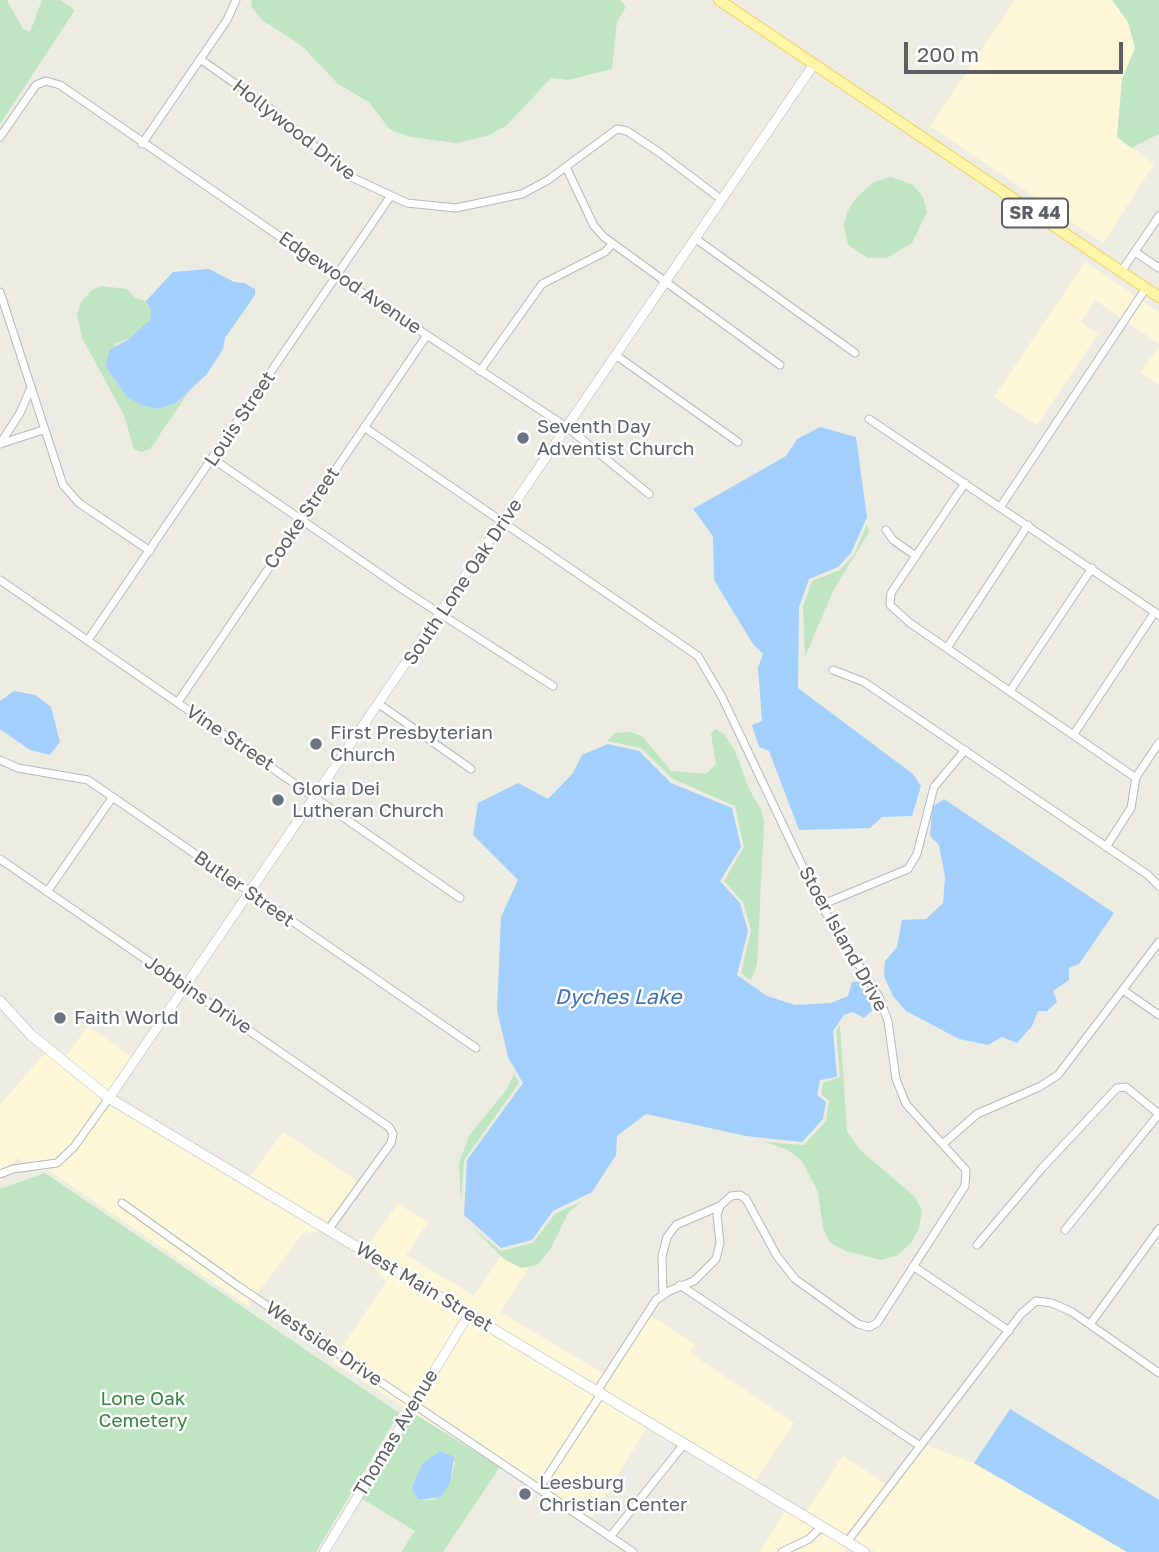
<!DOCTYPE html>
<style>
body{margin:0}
#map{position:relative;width:1159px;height:1552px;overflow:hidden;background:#edece3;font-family:"Golos Text",sans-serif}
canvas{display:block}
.scale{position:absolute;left:904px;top:42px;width:219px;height:32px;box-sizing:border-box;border:4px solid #5b5e63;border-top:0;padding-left:9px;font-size:21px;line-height:24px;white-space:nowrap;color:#5b5e63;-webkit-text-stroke:5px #fff;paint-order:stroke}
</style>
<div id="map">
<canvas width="1159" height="1552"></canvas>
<div class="scale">200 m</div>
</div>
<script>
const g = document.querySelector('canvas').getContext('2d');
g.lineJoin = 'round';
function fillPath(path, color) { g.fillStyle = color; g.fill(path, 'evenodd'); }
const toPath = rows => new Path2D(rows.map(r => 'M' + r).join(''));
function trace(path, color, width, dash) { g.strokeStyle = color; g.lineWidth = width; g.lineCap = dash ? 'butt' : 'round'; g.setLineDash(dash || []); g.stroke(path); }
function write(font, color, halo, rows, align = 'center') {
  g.font = font + ' "Golos Text",sans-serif'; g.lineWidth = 5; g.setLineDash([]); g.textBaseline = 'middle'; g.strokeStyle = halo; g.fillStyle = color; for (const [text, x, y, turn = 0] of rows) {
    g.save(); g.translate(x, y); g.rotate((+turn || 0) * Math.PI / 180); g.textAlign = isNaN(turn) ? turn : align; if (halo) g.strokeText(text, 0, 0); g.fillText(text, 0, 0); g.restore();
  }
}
const commercial = toPath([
 [1015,0,1112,0,1128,22,1135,48,1122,79,1117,137,1154,164,1103,243,930,126],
 [1085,262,1159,312,1159,344,1095,300,1081,322,1098,334,1037,425,994,397],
 [1159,347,1159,385,1141,372],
 [88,1026,132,1057,108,1092,64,1059],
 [45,1053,109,1103,321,1231,303,1233,248,1306,48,1170,41,1171,17,1158,0,1182,0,1105],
 [283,1132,362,1184,334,1228,249,1178],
 [398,1204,428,1222,406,1255,474,1296,501,1256,521,1268,529,1267,500,1312,606,1375,649,1314,695,1344,690,1353,794,1423,755,1481,366,1248],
 [367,1258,463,1316,406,1408,332,1362,386,1282],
 [470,1319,647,1427,588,1524,544,1492,412,1412],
 [925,1445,974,1463,1127,1552,876,1552,806,1512,843,1456,892,1488],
 [786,1510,848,1547,845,1552,760,1552]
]);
const green = toPath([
 [0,0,7,0,23,29,30,32,42,0,60,0,75,10,0,124],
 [252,0,620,0,626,7,617,21,612,69,568,80,551,78,506,126,487,136,456,143,410,137,389,129,370,103,337,83,302,46,262,20,251,7],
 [1112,0,1159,0,1159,134,1131,148,1117,137,1122,79,1135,48,1128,22],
 [891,177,913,185,923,197,927,212,912,243,887,258,868,258,848,245,844,226,847,212,857,197,874,182],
 [101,286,127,289,135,298,146,301,151,310,150,320,145,327,129,339,116,343,106,367,127,397,141,405,158,409,176,403,190,390,150,449,141,452,134,449,124,415,82,338,77,314,81,302,92,290],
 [867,524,869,532,833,591,805,657,803,607,812,581,840,570,854,555],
 [715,729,724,734,735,751,749,789,761,809,764,823,757,965,751,980,741,973,751,930,743,902,724,881,744,847,735,806,673,779,641,748,607,741,615,733,631,732,643,737,671,771,706,774,716,764,711,734],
 [840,1025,847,1131,860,1150,914,1196,922,1210,919,1228,911,1243,898,1255,881,1260,846,1251,830,1243,823,1228,818,1192,802,1161,788,1150,765,1142,804,1145,826,1121,829,1101,821,1094,823,1083,840,1077,836,1031],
 [514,1074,519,1083,464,1160,461,1203,459,1163,469,1136,507,1089],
 [45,1173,399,1413,316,1552,0,1552,0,1189],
 [582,1201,568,1213,550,1250,537,1265,521,1268,504,1259,473,1228,501,1251,533,1243,555,1214],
 [413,1413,500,1467,443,1552,401,1552,415,1531,361,1498],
 [455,1462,450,1483,434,1500,418,1500,412,1488,423,1463]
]);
const water = toPath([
 [209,269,234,282,244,283,255,289,255,295,225,338,223,349,207,374,176,403,158,409,141,405,127,397,106,367,109,350,129,339,150,320,151,310,146,301,173,272],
 [820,427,856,437,867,517,851,553,838,567,809,579,799,607,798,688,913,774,921,786,912,816,882,817,870,828,799,830,769,751,759,747,752,725,762,721,758,668,763,654,753,644,714,580,713,536,693,509,786,456,797,439],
 [14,691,35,695,51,707,60,742,50,755,30,750,0,729,0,701],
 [608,744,639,751,671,783,732,808,741,847,720,881,740,903,748,931,737,975,767,996,795,1005,831,1003,848,996,852,982,861,981,873,1010,864,1018,853,1012,844,1015,833,1031,837,1077,820,1080,817,1095,826,1102,823,1119,802,1142,746,1136,646,1114,617,1136,616,1155,592,1192,553,1211,532,1240,501,1248,464,1215,467,1160,523,1083,508,1057,497,1010,501,917,518,880,473,835,478,803,518,783,548,799,573,773,582,755],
 [944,799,1114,913,1079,964,1069,968,1069,980,1053,991,1057,1002,1047,1011,1038,1011,1032,1026,1017,1043,1002,1037,988,1045,959,1039,906,1011,893,996,884,976,885,961,897,947,902,920,926,919,943,903,945,877,939,845,930,836,932,807],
 [1010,1409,1159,1500,1159,1552,1127,1552,974,1463],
 [440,1451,454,1457,450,1483,441,1497,418,1500,412,1488,416,1477,423,1463]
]);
const minor = toPath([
 [200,59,267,106,351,177,407,203,456,208,522,194,548,180,617,129,627,131,660,153,722,200],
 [0,137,36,85,46,81,60,85,337,276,568,428,649,494],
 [142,144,227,20,236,0],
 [566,167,594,226,604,237,780,365],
 [696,239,855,353],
 [1135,252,1159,268],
 [1121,272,1159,216],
 [0,292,63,485,79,503,150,551],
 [617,356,738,442],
 [480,371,542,284,605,252,612,244],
 [869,419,1159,615],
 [364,427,698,656,722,697,821,905,879,997,888,1021,896,1079,906,1104,966,1170,965,1186,877,1323,869,1327,858,1324,795,1279,777,1256,746,1199,740,1195,731,1196,720,1206,717,1215,720,1243,716,1259,694,1281,669,1291,656,1300,597,1391],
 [0,444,20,413,30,390],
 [0,444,43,430],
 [213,459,405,591,553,686],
 [965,483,891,593,890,605,910,623,1136,778],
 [1001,506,1146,288],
 [886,530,893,540,916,556],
 [0,580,460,898],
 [88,640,390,197],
 [947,648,1028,525],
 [833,670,864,682,1148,875,1159,886],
 [1010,691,1092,568],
 [178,702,427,335],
 [379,704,471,769],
 [1074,734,1155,612],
 [0,760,18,768,88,780,476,1048],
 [1106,847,1131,808,1136,777,1159,743],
 [0,859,389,1127,393,1134,391,1143,328,1230],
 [47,892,112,798],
 [821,905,908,869,917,854,934,787,965,750],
 [1123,990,1159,1015],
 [944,1143,977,1114,1039,1087,1058,1075,1159,942],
 [0,1174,13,1169,57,1163,74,1147,109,1098],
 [122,1203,238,1286,633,1552],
 [1065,1230,1159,1114],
 [977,1245,1043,1167,1117,1088,1126,1087,1159,1114],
 [913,1266,1009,1331],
 [680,1285,920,1446],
 [663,1294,662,1256,667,1237,676,1225,720,1206],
 [1091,1323,1159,1229],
 [539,1489,601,1394],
 [610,1537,684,1444],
 [847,1542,1021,1314,1036,1301,1052,1303,1072,1312,1159,1373],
 [782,1552,809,1539,822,1526]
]);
const tertiary = toPath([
 [109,1098,814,64],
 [324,1552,469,1314]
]);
const secondary = toPath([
 [0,1001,31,1035,109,1098,864,1552]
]);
const primary = toPath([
 [719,0,1159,297]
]);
const markers = [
 [523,438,7,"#6b7280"],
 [316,744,7,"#6b7280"],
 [278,800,7,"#6b7280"],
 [60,1018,7,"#6b7280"],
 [525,1494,7,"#6b7280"]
];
const shields = [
 [1035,213,66]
];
const shieldNames = [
 ["SR 44",1035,213]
];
const streetNames = [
 ["Hollywood Drive",294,130,38],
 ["Edgewood Avenue",350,283,34],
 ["Louis Street",240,419,-56],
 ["Cooke Street",302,518,-56],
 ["South Lone Oak Drive",463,582,-56],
 ["Vine Street",230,738,34],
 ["Butler Street",244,889,35],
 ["Stoer Island Drive",843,939,61],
 ["Jobbins Drive",198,995,34],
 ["West Main Street",424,1287,31],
 ["Westside Drive",324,1344,34],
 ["Thomas Avenue",396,1433,-59]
];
const worshipNames = [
 ["Seventh Day",537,427],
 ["Adventist Church",537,449],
 ["First Presbyterian",330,733],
 ["Church",330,755],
 ["Gloria Dei",292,789],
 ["Lutheran Church",292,811],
 ["Faith World",74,1018],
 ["Leesburg",539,1483],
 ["Christian Center",539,1505]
];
const parkNames = [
 ["Lone Oak",143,1399],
 ["Cemetery",143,1421]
];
const waterNames = [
 ["Dyches Lake",618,997]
];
fillPath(commercial, '#fdf7d8');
fillPath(green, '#bfe5c2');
fillPath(water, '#a3cffd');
trace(minor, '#b5b8bd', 9);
trace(tertiary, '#b5b8bd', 10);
trace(secondary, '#b6b9bf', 11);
trace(primary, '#eed05b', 12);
trace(minor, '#fff', 7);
trace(tertiary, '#fff', 9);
trace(secondary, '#fff', 10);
trace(primary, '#fdf6a8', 10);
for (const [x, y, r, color] of markers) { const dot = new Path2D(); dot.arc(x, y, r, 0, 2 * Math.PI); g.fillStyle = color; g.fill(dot); trace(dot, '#fff', 2.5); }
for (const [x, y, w] of shields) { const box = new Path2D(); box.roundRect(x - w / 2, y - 14.5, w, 29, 5); g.fillStyle = '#fff'; g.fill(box); trace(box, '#5b5e63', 2); }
write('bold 18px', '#5b5e63', null, shieldNames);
write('19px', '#5b5e63', '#fff', streetNames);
write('19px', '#5b616d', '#fff', worshipNames, 'left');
write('19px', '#378641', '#fff', parkNames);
write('italic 21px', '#4373b7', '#fff', waterNames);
</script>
